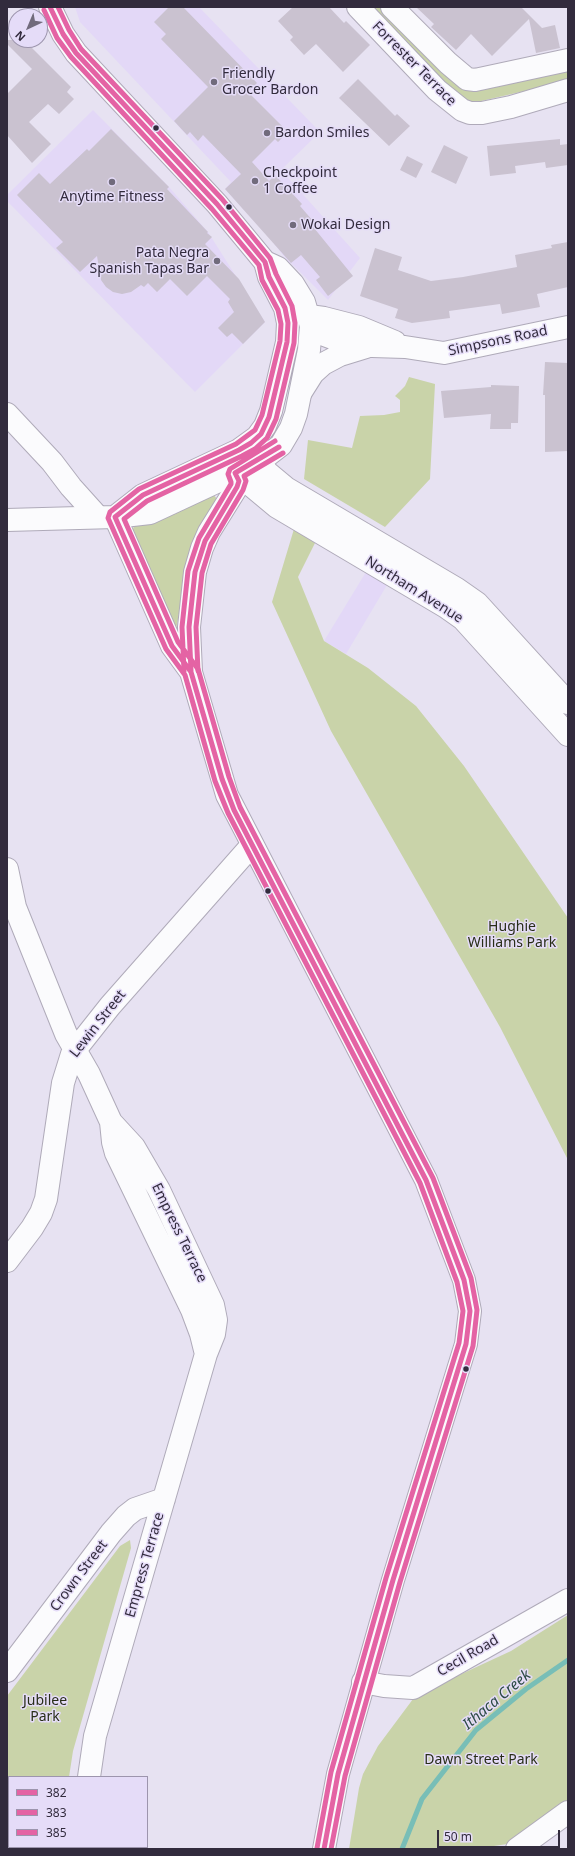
<!DOCTYPE html>
<style>
body{margin:0}
#map{position:relative;width:575px;height:1856px;overflow:hidden;background:#e7e2f2;font-family:"Noto Sans",sans-serif}
canvas{display:block}
.frame{position:absolute;inset:0;border:8px solid #322b3d;pointer-events:none}
.legend{position:absolute;left:8px;top:1776px;width:140px;height:72px;box-sizing:border-box;background:#e5dcf8;border:1px solid #9d95ad;margin:0;padding:5px 7px;list-style:none;font-size:12px;color:#322b3d}
.legend li{display:flex;align-items:center;gap:8px;height:20px}
.legend b{width:20px;border:1px solid #9d95ad}
.north{position:absolute;left:8px;top:8px;width:40px;height:40px;box-sizing:border-box;background:#e5dcf8;border:1px solid #9d95ad;border-radius:50%;rotate:224deg;font-size:11px;font-weight:700;line-height:16px;text-align:center;color:#322b3d}
.north::after{content:'';display:block;margin:auto;width:14px;height:18px;background:#716b7c;clip-path:polygon(50% 0,100% 100%,50% 72%,0 100%)}
.scale{position:absolute;left:437px;top:1830px;width:123px;height:18px;box-sizing:border-box;border:2px solid #322b3d;border-top:0;padding-left:5px;font-size:12px;line-height:14px;white-space:nowrap;color:#322b3d;-webkit-text-stroke:3px #e5dcf8;paint-order:stroke}
</style>
<div id="map">
<canvas width="575" height="1856"></canvas>
<div class="frame"></div>
<ul class="legend">
<li><b style="height:5px;background:#e463a4"></b>382</li>
<li><b style="height:5px;background:#e463a4"></b>383</li>
<li><b style="height:5px;background:#e463a4"></b>385</li>
</ul>
<div class="north">N</div>
<div class="scale">50 m</div>
</div>
<script>
const g = document.querySelector('canvas').getContext('2d');
g.lineJoin = 'round';
function fillPath(path, color) { g.fillStyle = color; g.fill(path, 'evenodd'); }
const toPath = rows => new Path2D(rows.map(r => 'M' + r).join(''));
function trace(path, color, width, dash) { g.strokeStyle = color; g.lineWidth = width; g.lineCap = dash ? 'butt' : 'round'; g.setLineDash(dash || []); g.stroke(path); }
function write(font, color, halo, rows, align = 'center') {
  g.font = font + ' "Noto Sans",sans-serif'; g.lineWidth = 3; g.setLineDash([]); g.textBaseline = 'middle'; g.strokeStyle = halo; g.fillStyle = color; for (const [text, x, y, turn = 0] of rows) {
    g.save(); g.translate(x, y); g.rotate((+turn || 0) * Math.PI / 180); g.textAlign = isNaN(turn) ? turn : align; if (halo) g.strokeText(text, 0, 0); g.fillText(text, 0, 0); g.restore();
  }
}
const built = toPath([
 [75,7,199,7,320,132,281,170,360,258,328,300,291,263,290,264,267,235,225,189,231,182,80,22],
 [93,110,169,187,208,232,265,322,195,392,7,201,7,195],
 [366,572,387,585,346,654,324,641]
]);
const green = toPath([
 [365,7,384,7,445,71,568,69,568,81,477,102,466,102,459,99],
 [409,377,435,384,430,479,385,527,304,479,308,440,352,448,360,416,384,415,400,412,400,400,395,396,405,386],
 [213,494,217,499,180,608,176,630,132,532,134,526,136,523],
 [294,529,315,543,298,577,324,641,368,668,416,706,464,766,568,918,568,1160,500,1027,331,731,272,602],
 [130,1540,131,1548,73,1751,69,1777,9,1777,9,1847,59,1847,58,1849,7,1849,7,1696,120,1546],
 [568,1615,568,1804,514,1843,494,1846,486,1849,349,1849,359,1788,363,1774,378,1746,416,1695,511,1651]
]);
const stream = toPath([
 [402,1849,422,1799,476,1730,526,1689,568,1660]
]);
const building = toPath([
 [169,7,183,7,257,83,248,92,288,132,278,142,275,139,252,162,269,181,275,175,302,204,300,206,313,221,310,223,353,276,328,296,316,280,320,277,301,255,291,263,225,189,241,174,203,135,198,141,190,132,187,135,174,121,208,87,161,39,166,34,154,22],
 [293,7,329,7,344,23,346,21,370,45,343,72,316,44,304,55,290,40,293,37,278,21],
 [416,7,521,7,542,28,555,25,560,48,536,53,529,19,492,56,471,34,456,50,431,27,434,24],
 [7,40,38,40,31,47,71,87,67,92,74,99,59,114,48,104,29,122,51,144,32,163,7,135,7,94,32,69,7,44],
 [358,79,395,116,397,114,410,126,389,146,339,98],
 [111,129,169,187,167,189,208,232,207,233,212,237,205,244,239,279,265,322,243,344,232,333,227,337,218,328,234,312,228,302,230,299,207,276,187,296,170,279,157,292,148,283,144,287,141,285,131,292,122,294,113,292,106,287,101,280,97,256,80,272,56,248,63,242,17,195,39,173,50,184,87,149,89,151],
 [560,139,560,145,568,144,568,165,546,168,545,162,515,166,516,173,490,176,487,146],
 [444,145,468,157,456,184,431,172],
 [407,156,423,164,416,178,400,170],
 [568,242,568,287,537,294,540,307,502,314,500,304,449,311,450,318,412,323,395,318,398,309,360,296,375,248,402,257,398,270,431,281,463,277,517,267,515,255,552,248,551,245],
 [545,362,568,363,568,451,545,452,545,395,543,395],
 [491,385,519,386,518,423,511,423,511,429,490,429,491,414,444,418,441,391,491,387]
]);
const minor = toPath([
 [358,7,437,90,462,110,470,113,482,113,511,107,568,90],
 [392,7,448,63,467,79,475,80,568,60],
 [7,414,52,462,71,487,98,517],
 [257,461,268,473,286,488,457,589,477,603,568,703],
 [240,471,253,487,277,507,446,607,463,619,568,735],
 [7,869,15,907,66,1034,89,1074,111,1122,134,1147,159,1190,213,1305,216,1320,214,1334,206,1354,95,1736,89,1777],
 [111,1122,113,1142,116,1153,192,1310,201,1334,206,1354],
 [7,1261,32,1228,41,1213,46,1199,63,1083,72,1054,110,1006,252,845],
 [7,1671,111,1533,126,1516,135,1509,164,1499],
 [363,1682,384,1686,413,1688,568,1600],
 [78,1849,78,1847],
 [517,1849,568,1812]
]);
const major = toPath([
 [309,316,324,318,359,327,395,342],
 [311,330,335,339,372,346,405,347,444,353,568,327],
 [301,392,313,373,323,364,340,355,366,347],
 [235,473,239,481,237,487,209,532,202,548,195,572,189,627,191,672,227,795,426,1180,464,1280,470,1311,466,1344,393,1580,338,1774,324,1849],
 [115,517,172,646,191,672]
]);
const highway = toPath([
 [50,7,63,34,76,53,217,204,265,262,269,277,285,308,288,323,287,342,271,411,265,426,257,437,239,450,143,495,115,517],
 [7,520,115,517,150,513,240,471,268,455,281,445,291,428,296,414,309,350,311,326,304,302,293,284,278,268,265,262]
]);
const bus1 = toPath([
 [50,7,63,34,76,53,217,204,265,262,269,277,285,308,288,323,287,342,269,417,261,434,251,443,239,450,143,495,115,517,172,646,191,672,222,779,234,810,426,1180,464,1280,470,1311,466,1344,393,1580,338,1774,324,1849],
 [191,671,189,627,195,572,205,541,237,487,239,481,235,473,279,447]
]);
const bus2 = toPath([
 [44,10,57,38,71,57,212,209,259,265,262,280,278,310,281,324,280,341,262,415,255,430,236,444,139,489,110,512,108,518,166,649,185,675,215,781,228,813,420,1183,457,1282,463,1311,459,1343,386,1578,331,1772,317,1848],
 [198,671,196,627,202,573,211,544,243,490,246,481,244,476,283,453]
]);
const bus3 = toPath([
 [58,7,69,30,81,49,222,199,270,258,276,274,292,306,295,323,294,343,276,419,267,438,255,449,242,456,147,501,124,519,178,642,198,669,229,777,240,807,433,1178,471,1278,477,1310,473,1346,400,1582,345,1776,331,1849],
 [184,671,182,627,188,571,199,538,231,484,231,482,228,474,230,469,275,441]
]);
const markers = [
 [214,82,4,"#716b7c"],
 [156,128,3.5,"#322b3d"],
 [267,133,4,"#716b7c"],
 [255,181,4,"#716b7c"],
 [112,182,4,"#716b7c"],
 [229,207,3.5,"#322b3d"],
 [293,225,4,"#716b7c"],
 [217,261,4,"#716b7c"],
 [268,891,3.5,"#322b3d"],
 [466,1369,3.5,"#322b3d"]
];
const streetNames = [
 ["Forrester Terrace",414,64,45],
 ["Simpsons Road",498,341,-12],
 ["Northam Avenue",414,590,32],
 ["Lewin Street",98,1024,-52],
 ["Empress Terrace",179,1233,64],
 ["Empress Terrace",145,1565,-74],
 ["Crown Street",79,1576,-53],
 ["Cecil Road",468,1656,-30]
];
const poiNames = [
 ["Friendly",222,74],
 ["Grocer Bardon",222,90],
 ["Bardon Smiles",275,133],
 ["Checkpoint",263,173],
 ["1 Coffee",263,189],
 ["Anytime Fitness",112,197,"center"],
 ["Wokai Design",301,225],
 ["Pata Negra",209,253,"right"],
 ["Spanish Tapas Bar",209,269,"right"]
];
const parkNames = [
 ["Hughie",512,927],
 ["Williams Park",512,943],
 ["Jubilee",45,1701],
 ["Park",45,1717],
 ["Dawn Street Park",481,1760]
];
const waterNames = [
 ["Ithaca Creek",497,1700,-40]
];
fillPath(built, '#e3d8f7');
fillPath(green, '#c9d3a9');
trace(stream, '#78beb7', 5);
fillPath(building, '#cac2d0');
trace(minor, '#afaab9', 24);
trace(major, '#afaab9', 24);
trace(highway, '#afaab9', 24);
trace(minor, '#fbfbfd', 22);
trace(major, '#fbfbfd', 22);
trace(highway, '#fbfbfd', 22);
trace(bus1, '#e463a4', 5);
trace(bus2, '#e463a4', 5);
trace(bus3, '#e463a4', 5);
for (const [x, y, r, color] of markers) { const dot = new Path2D(); dot.arc(x, y, r, 0, 2 * Math.PI); g.fillStyle = color; g.fill(dot); trace(dot, '#e5dcf8', 1.5); }
write('14px', '#322b3d', '#e5dcf8', streetNames);
write('14px', '#322b3d', '#e5dcf8', poiNames, 'left');
write('14px', '#282e18', '#e5dcf8', parkNames);
write('italic 15px', '#2c4b45', '#e5dcf8', waterNames);
</script>
